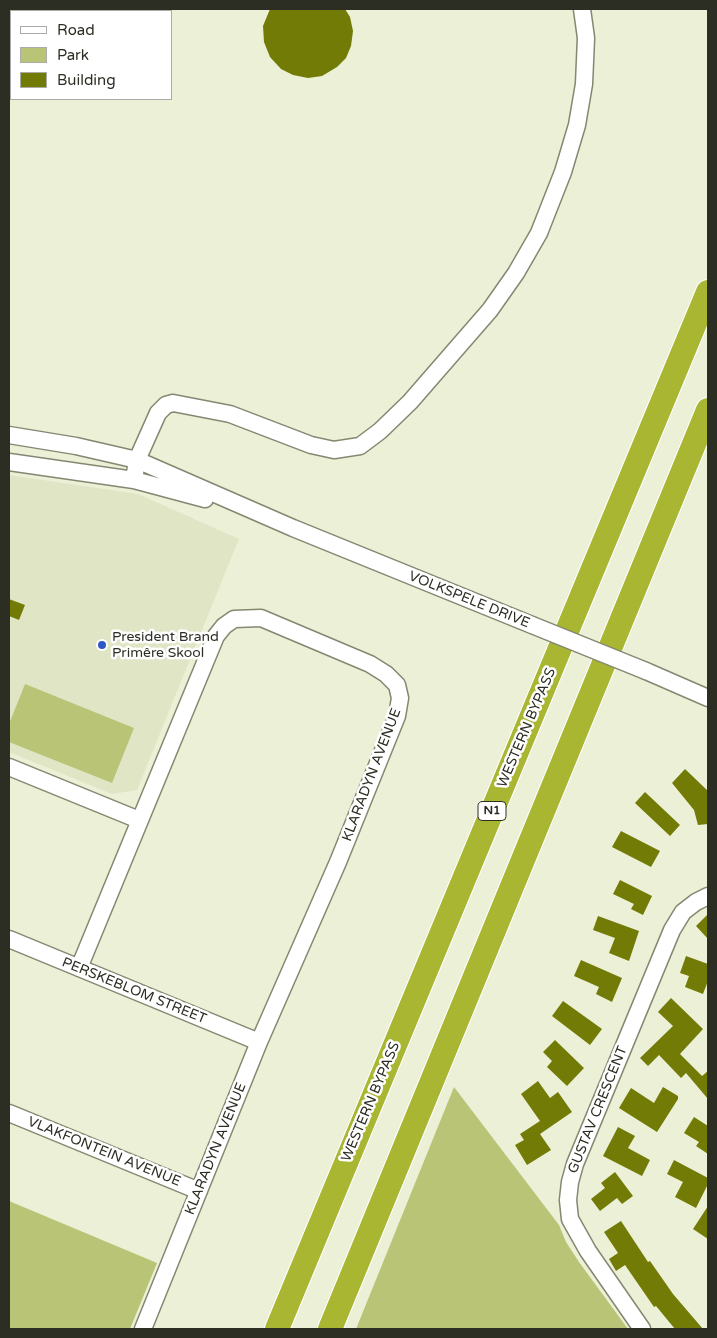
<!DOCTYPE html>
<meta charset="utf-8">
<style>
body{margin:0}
#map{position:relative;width:717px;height:1338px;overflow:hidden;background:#ebf0d6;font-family:"Varela Round",sans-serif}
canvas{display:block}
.frame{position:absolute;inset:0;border:10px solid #2c2e24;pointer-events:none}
.legend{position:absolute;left:10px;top:10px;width:162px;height:90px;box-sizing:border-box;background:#fff;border:1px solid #ababa7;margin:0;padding:6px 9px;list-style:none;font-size:15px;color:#2c2e24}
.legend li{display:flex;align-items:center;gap:10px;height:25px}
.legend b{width:25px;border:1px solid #ababa7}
</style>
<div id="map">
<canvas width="717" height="1338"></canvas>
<div class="frame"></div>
<ul class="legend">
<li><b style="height:6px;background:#fff"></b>Road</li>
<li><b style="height:14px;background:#b9c476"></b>Park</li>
<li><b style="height:14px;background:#727b06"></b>Building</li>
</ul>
</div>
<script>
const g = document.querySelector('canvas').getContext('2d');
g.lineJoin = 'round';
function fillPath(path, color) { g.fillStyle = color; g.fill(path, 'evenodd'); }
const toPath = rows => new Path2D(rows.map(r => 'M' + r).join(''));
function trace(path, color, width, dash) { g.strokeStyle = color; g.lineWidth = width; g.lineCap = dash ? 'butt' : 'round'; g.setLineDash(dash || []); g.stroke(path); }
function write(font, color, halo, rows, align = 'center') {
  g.font = font + ' "Varela Round",sans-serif'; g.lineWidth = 5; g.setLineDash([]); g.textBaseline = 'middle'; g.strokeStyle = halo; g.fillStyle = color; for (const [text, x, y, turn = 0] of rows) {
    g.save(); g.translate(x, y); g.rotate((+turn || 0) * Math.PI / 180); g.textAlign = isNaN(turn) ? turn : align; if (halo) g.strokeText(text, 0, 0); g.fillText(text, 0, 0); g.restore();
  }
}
const built = toPath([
 [9,475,138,494,239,539,137,790,112,794,9,752]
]);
const green = toPath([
 [25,684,134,728,112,783,9,742,9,724],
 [454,1087,559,1225,566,1242,579,1262,628,1329,356,1329],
 [9,1201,157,1263,130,1329,9,1329]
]);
const building = toPath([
 [270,9,345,9,350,17,353,31,351,46,346,58,337,67,322,76,308,78,293,75,281,69,270,57,264,42,263,26],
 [9,599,25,605,19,620,9,616],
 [685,769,708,791,708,824,698,825,694,810,672,783],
 [645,792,680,825,670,836,635,803],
 [621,831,660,851,651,867,612,847],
 [620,880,652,896,643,915,631,909,634,904,613,894],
 [708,914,708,939,696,926],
 [598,916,639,931,629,961,609,953,615,938,593,930],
 [686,956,708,964,708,981,703,994,685,987,689,976,680,973],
 [581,960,622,978,612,1002,596,994,599,987,574,976],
 [671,998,703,1029,680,1054,702,1076,708,1071,708,1099,686,1073,681,1078,659,1055,648,1066,640,1058,673,1026,658,1012],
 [563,1001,602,1029,590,1045,552,1016],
 [555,1040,584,1068,567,1086,547,1067,552,1061,543,1052],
 [538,1081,550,1098,558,1092,572,1112,540,1134,551,1150,527,1165,515,1145,524,1140,520,1134,540,1121,521,1094],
 [663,1087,678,1096,678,1099,657,1132,619,1108,631,1088,654,1103],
 [694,1117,708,1126,708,1154,696,1146,699,1142,684,1133],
 [618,1127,635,1136,628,1148,650,1160,642,1176,603,1156],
 [674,1160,708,1178,708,1184,696,1208,675,1197,683,1182,667,1174],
 [615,1172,633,1196,622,1204,617,1198,600,1211,591,1199,605,1188,601,1183],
 [708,1206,708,1239,693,1229],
 [621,1221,648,1262,650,1261,673,1294,703,1329,675,1329,656,1306,654,1307,625,1265,616,1271,609,1259,618,1253,604,1232]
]);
const minor = toPath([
 [9,435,76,446,137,460,293,528,532,625],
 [9,462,134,480,205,499],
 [134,480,137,460,158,413,166,405,173,403,230,414,311,445,334,450,360,446,380,431,410,402,490,310,516,273,539,233,563,172,577,125,584,84,586,38,582,9],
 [646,671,708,698],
 [9,767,139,820],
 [9,939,259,1042],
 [79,968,216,636,224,626,234,619,261,618,370,664,386,674,397,685,400,698,397,716,338,862,259,1042,143,1329],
 [9,1113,199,1191],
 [642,1329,588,1251,570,1219,568,1200,570,1182,575,1164,672,930,683,912,696,902,708,896]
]);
const highway = toPath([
 [277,1329,708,292],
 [330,1329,708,410]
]);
const minorBridge = toPath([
 [532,625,646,671]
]);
const markers = [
 [102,645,5,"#2f58c7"]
];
const shields = [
 [492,811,28]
];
const shieldNames = [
 ["N1",492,811]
];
const streetNames = [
 ["VOLKSPELE DRIVE",469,600,22],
 ["WESTERN BYPASS",527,728,-67],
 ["KLARADYN AVENUE",372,775,-69],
 ["PERSKEBLOM STREET",134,991,22],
 ["WESTERN BYPASS",371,1102,-67],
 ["GUSTAV CRESCENT",598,1110,-68],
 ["KLARADYN AVENUE",216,1149,-68],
 ["VLAKFONTEIN AVENUE",104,1152,22]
];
const poiNames = [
 ["President Brand",112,637],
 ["Primêre Skool",112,653]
];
fillPath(built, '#e0e6c5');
fillPath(green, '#b9c476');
fillPath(building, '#727b06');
trace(minor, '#848871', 19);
trace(highway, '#fff', 26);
trace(minor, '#fff', 16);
trace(highway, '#a8b631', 24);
trace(minorBridge, '#848871', 19, []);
trace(minorBridge, '#fff', 16);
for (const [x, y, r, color] of markers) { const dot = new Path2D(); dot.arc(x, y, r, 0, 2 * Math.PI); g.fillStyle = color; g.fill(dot); trace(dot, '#fff', 2); }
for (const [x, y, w] of shields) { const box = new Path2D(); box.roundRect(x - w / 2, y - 9.5, w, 19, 4); g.fillStyle = '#fff'; g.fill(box); trace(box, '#2c2e24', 1); }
write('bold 12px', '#2c2e24', null, shieldNames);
write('14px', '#2c2e24', '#fff', streetNames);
write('14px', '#2c2e24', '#fff', poiNames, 'left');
</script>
